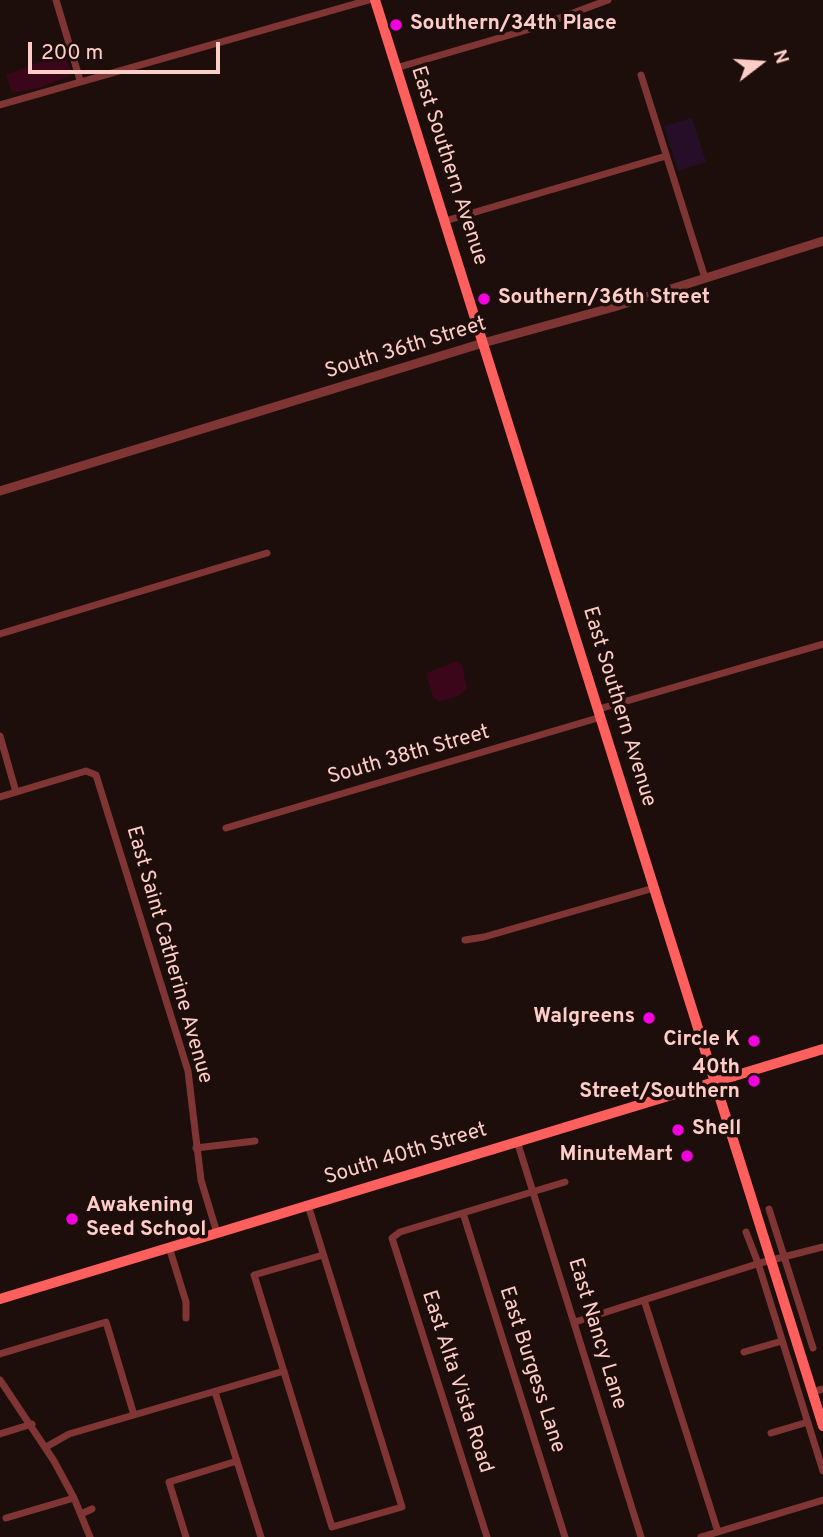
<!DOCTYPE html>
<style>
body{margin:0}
#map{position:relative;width:823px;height:1537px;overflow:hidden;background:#1d0e0b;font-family:Overpass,sans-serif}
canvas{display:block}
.north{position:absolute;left:725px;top:28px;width:70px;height:70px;-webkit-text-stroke:5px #1d0e0b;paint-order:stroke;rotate:73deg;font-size:19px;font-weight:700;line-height:28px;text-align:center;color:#ffcdc7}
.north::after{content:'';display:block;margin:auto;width:24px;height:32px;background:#ffcdc7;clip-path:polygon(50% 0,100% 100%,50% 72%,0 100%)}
.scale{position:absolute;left:28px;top:42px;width:192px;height:32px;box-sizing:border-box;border:4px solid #ffcdc7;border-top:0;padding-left:9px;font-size:21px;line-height:24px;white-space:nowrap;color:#ffcdc7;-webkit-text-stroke:5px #1d0e0b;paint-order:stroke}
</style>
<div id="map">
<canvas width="823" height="1537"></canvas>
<div class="north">N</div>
<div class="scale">200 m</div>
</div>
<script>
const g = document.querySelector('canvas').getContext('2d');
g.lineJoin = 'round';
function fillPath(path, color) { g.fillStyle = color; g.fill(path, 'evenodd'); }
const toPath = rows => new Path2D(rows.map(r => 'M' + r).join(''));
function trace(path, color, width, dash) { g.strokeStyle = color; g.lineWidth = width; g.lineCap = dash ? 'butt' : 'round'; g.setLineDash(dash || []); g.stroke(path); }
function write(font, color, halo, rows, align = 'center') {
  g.font = font + ' Overpass,sans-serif'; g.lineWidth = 7; g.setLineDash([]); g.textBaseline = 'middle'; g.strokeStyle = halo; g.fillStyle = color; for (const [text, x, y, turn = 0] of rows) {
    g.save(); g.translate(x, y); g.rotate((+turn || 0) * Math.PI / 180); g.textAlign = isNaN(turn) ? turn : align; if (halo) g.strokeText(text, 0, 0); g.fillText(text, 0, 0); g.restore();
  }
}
const green = toPath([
 [692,118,706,162,678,171,664,126]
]);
const water = toPath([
 [66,57,70,68,70,76,39,88,12,93,6,75,34,64],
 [457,661,462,665,467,689,460,695,439,702,433,697,426,673]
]);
const minor = toPath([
 [56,0,80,80],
 [396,68,530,29,608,0],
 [641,75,705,278],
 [0,105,369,0],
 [445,221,666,156],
 [0,634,267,553],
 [599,709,823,644],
 [0,736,16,792],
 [0,797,86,771,96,775,188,1071,201,1180,217,1233],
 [226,828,601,717],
 [465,940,484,937,654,888],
 [517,1141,641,1537],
 [196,1148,255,1141],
 [308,1205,402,1507,332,1527,254,1275,323,1255],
 [769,1209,813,1348],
 [463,1213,565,1537],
 [746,1232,758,1263,823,1471],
 [169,1247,186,1302,186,1318],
 [644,1300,718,1532],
 [575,1322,760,1263,823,1247],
 [744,1352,782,1341],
 [0,1354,106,1322,134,1415],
 [0,1380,54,1461,74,1498,90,1537],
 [215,1392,261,1537],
 [812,1392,823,1389],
 [771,1433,808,1422],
 [0,1434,32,1424],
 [46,1447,69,1434,284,1371],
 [81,1514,92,1509],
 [6,1518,74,1498],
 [186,1537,169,1482,237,1461],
 [487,1537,392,1238,400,1232,565,1182],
 [701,1537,823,1500]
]);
const tertiary = toPath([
 [0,491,483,343,614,307,823,241]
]);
const secondary = toPath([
 [375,0,823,1426],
 [0,1299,823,1049]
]);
const markers = [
 [396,25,7,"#f200dd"],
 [484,299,7,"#f200dd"],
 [649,1018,7,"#f200dd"],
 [754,1041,7,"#f200dd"],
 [754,1081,7,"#f200dd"],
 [678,1130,7,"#f200dd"],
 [687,1156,7,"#f200dd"],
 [72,1219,7,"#f200dd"]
];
const poiNames = [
 ["Southern/34th Place",410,25],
 ["Southern/36th Street",498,299],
 ["Walgreens",635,1018,"right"],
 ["Circle K",740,1041,"right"],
 ["40th",740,1069,"right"],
 ["Street/Southern",740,1093,"right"],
 ["Shell",692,1130],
 ["MinuteMart",673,1156,"right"],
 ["Awakening",86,1207],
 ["Seed School",86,1231]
];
const streetNames = [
 ["East Southern Avenue",448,166,72],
 ["South 36th Street",406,349,-17],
 ["East Southern Avenue",618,707,73],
 ["South 38th Street",409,756,-16],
 ["East Saint Catherine Avenue",168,955,74],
 ["South 40th Street",406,1155,-17],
 ["East Nancy Lane",596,1334,73],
 ["East Burgess Lane",531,1370,72],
 ["East Alta Vista Road",456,1382,72]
];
fillPath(green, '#260d28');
fillPath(water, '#3b061a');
trace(minor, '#7f3533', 7);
trace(tertiary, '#7f3533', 9);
trace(secondary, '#ff605e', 10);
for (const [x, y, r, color] of markers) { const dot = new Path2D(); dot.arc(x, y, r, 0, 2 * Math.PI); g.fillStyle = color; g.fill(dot); trace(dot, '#1d0e0b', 2.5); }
write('bold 21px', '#ffcdc7', '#1d0e0b', poiNames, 'left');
write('21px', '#ffcdc7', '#1d0e0b', streetNames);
</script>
